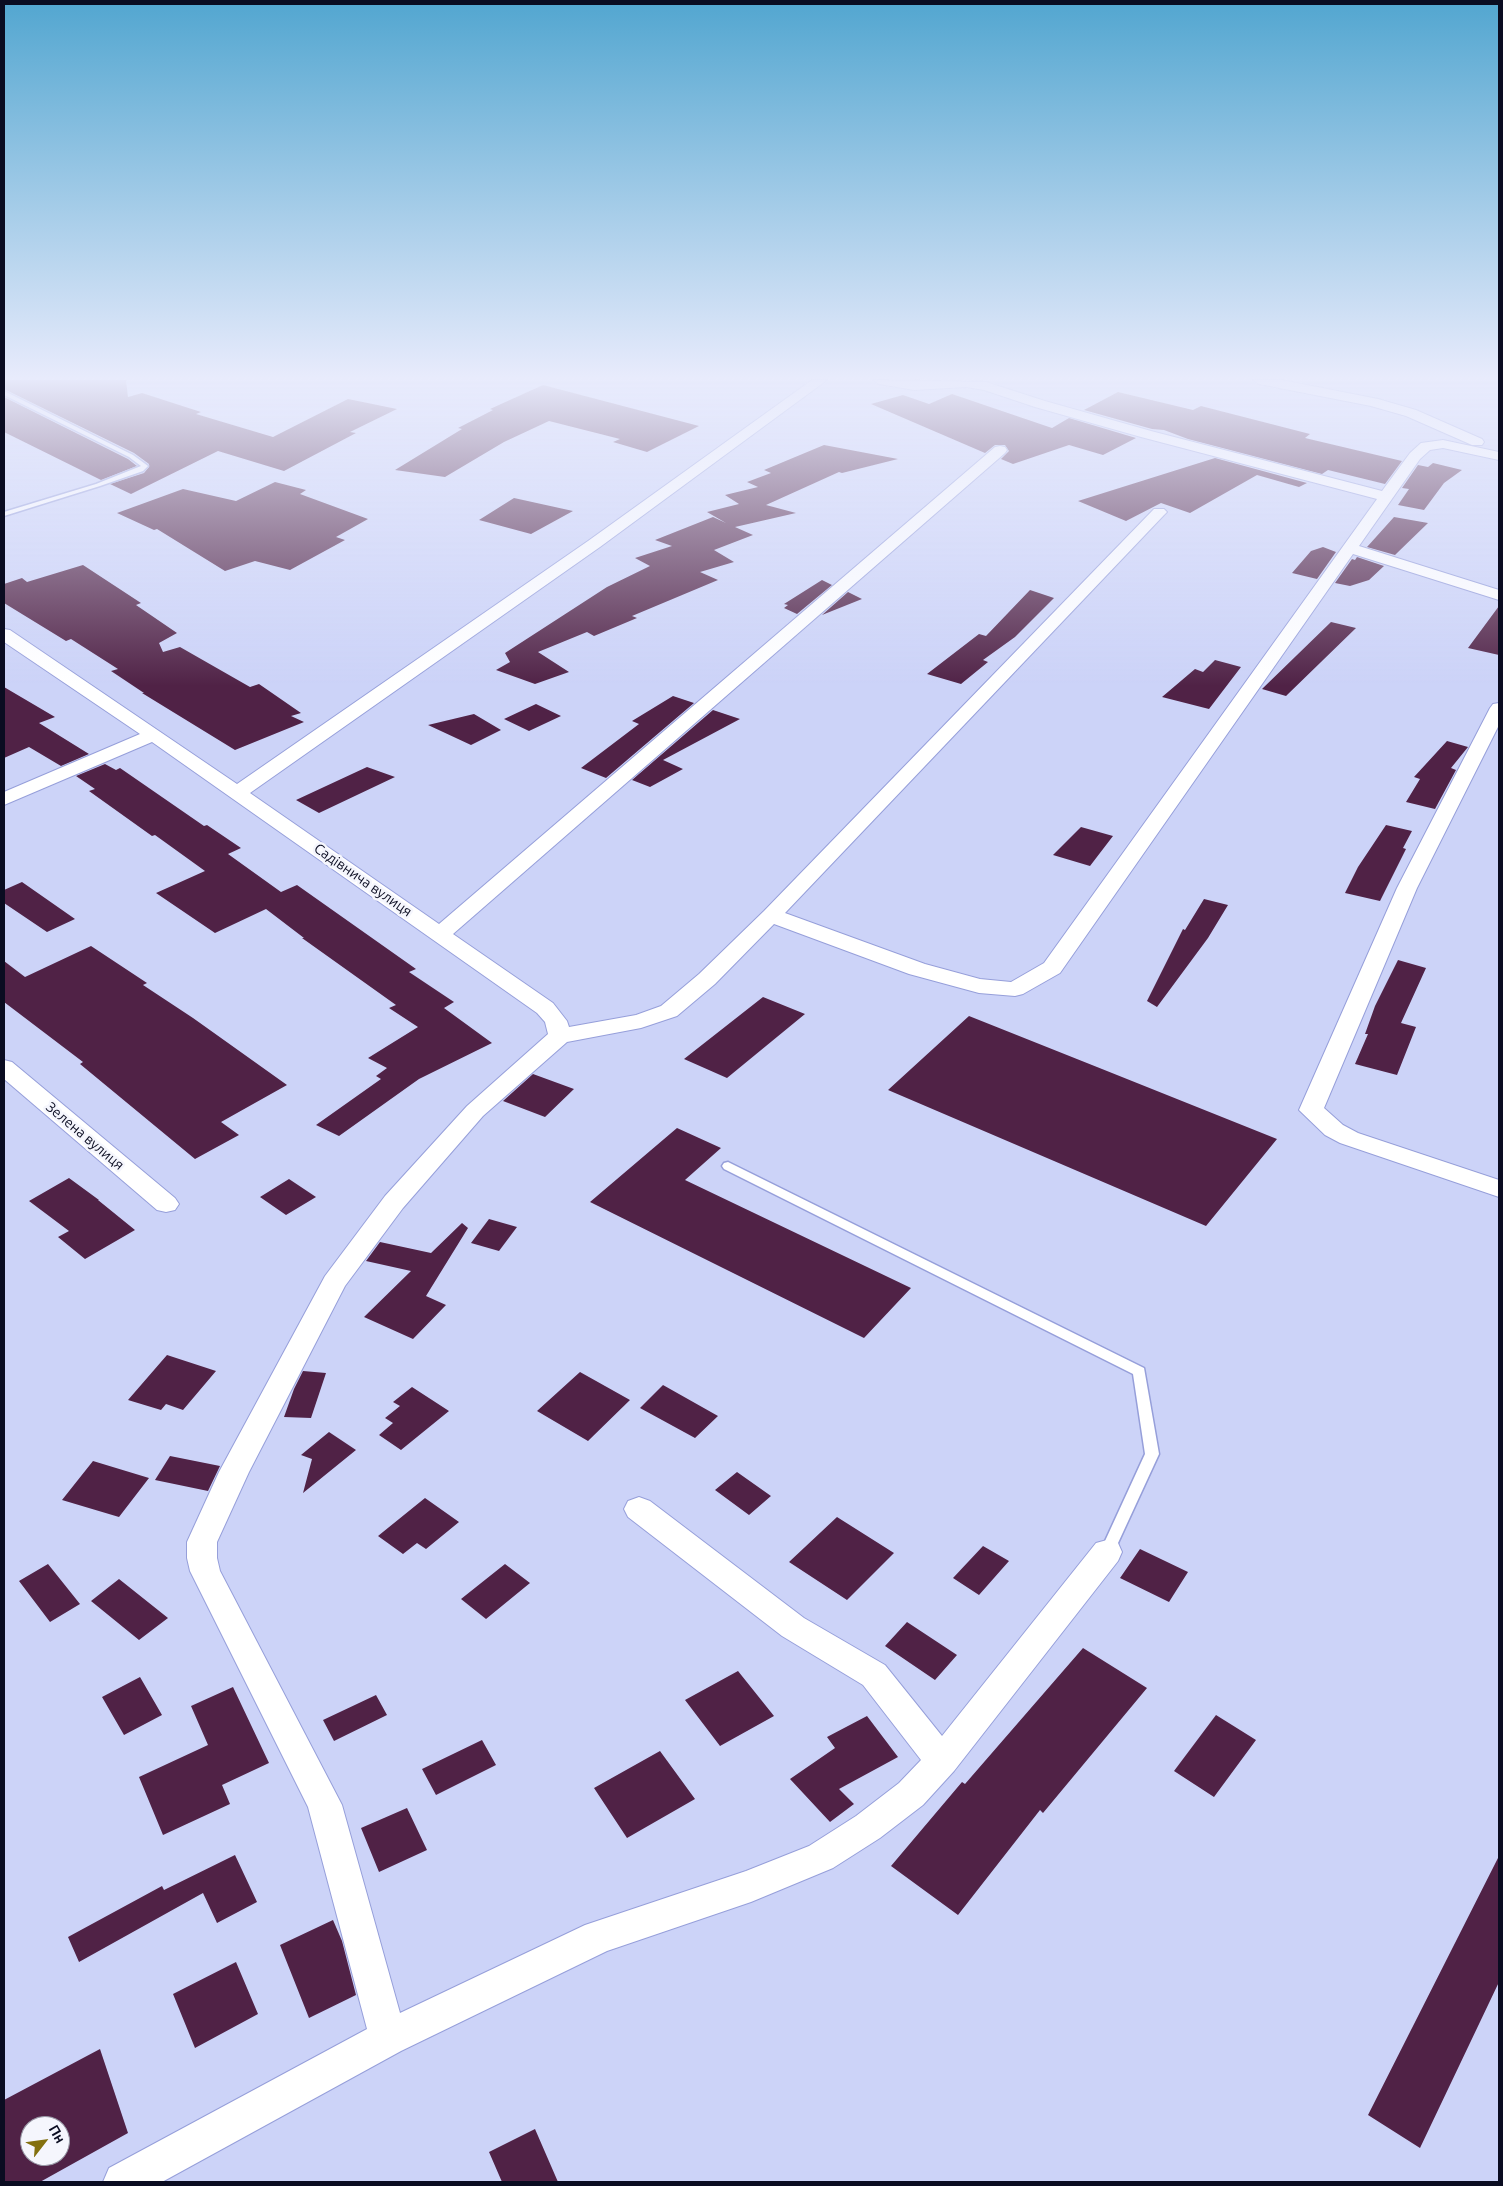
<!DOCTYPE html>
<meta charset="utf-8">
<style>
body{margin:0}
#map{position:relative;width:1503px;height:2186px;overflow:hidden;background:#ccd3f8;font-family:Ubuntu,sans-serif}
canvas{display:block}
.frame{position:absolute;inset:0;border:5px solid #0a0c21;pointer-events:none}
.north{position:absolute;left:20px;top:2116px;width:50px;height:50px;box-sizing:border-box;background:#f5f6fd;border:1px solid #9798a5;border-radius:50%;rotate:60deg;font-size:14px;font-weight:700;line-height:20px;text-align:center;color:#0a0c21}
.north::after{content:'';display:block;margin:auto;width:18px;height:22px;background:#83700f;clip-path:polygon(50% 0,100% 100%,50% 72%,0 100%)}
</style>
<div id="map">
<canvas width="1503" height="2186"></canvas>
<div class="frame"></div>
<div class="north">Пн</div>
</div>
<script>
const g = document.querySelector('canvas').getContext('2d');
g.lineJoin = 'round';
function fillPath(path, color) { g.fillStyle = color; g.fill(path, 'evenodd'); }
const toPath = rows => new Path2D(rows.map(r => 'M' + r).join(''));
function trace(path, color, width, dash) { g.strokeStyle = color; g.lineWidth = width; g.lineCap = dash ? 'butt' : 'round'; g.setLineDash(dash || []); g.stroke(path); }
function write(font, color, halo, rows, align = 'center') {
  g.font = font + ' Ubuntu,sans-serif'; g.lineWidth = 5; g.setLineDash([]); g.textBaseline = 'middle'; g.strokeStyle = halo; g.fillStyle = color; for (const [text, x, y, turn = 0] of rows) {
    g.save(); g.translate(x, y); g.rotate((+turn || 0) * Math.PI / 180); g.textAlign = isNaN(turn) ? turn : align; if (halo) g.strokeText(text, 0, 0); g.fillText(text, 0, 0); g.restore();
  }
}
const building = toPath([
 [4,380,126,380,128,397,142,393,201,412,196,414,273,437,348,399,397,409,350,432,356,433,284,471,218,451,131,494,110,484,144,473,149,467,149,464,134,453,4,389],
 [543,385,699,426,647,452,613,442,620,439,549,421,504,442,445,477,395,470,462,429,458,428,493,410,490,409],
 [1118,392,1193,410,1201,406,1310,434,1305,438,1402,461,1385,484,1328,470,1322,474,1188,439,1164,430,1152,429,1084,410],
 [952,394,1052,428,1069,418,1136,438,1103,455,1069,445,1013,464,1001,459,1009,451,1005,445,995,445,985,453,871,404,903,395,929,404],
 [4,397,128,459,137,466,101,480,4,432],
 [824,445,898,459,842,473,839,472,766,505,796,513,735,527,753,535,714,550,734,562,700,572,718,580,632,616,637,618,594,636,587,632,538,652,569,672,535,684,496,670,510,662,505,653,607,587,650,566,635,558,672,546,655,540,713,517,726,523,707,512,739,504,725,495,758,487,747,482,771,473,764,470],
 [1215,458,1307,483,1299,487,1257,475,1190,513,1161,503,1126,521,1078,501],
 [1433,463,1462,470,1444,483,1424,510,1398,505,1409,489,1402,488,1418,465,1428,467],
 [275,482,306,490,300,494,368,519,336,537,345,540,290,570,255,561,225,571,157,529,154,530,117,513,183,489,236,501],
 [514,498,573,511,531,534,479,520],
 [1394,517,1428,523,1395,555,1367,547],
 [1323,547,1336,552,1317,579,1292,573,1311,551],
 [1357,557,1384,566,1369,580,1350,586,1335,583,1352,559,1355,560],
 [83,565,141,603,136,605,177,633,159,643,163,652,180,647,250,687,259,684,301,713,291,716,304,722,235,750,142,693,144,693,111,671,118,669,71,639,66,641,4,603,4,584,22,578,27,582],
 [822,580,832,585,797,614,784,608,788,605,784,604],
 [1030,590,1054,598,1015,637,983,660,988,662,961,684,927,674,979,634,986,636],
 [848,592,862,599,822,615],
 [1499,606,1499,655,1468,648],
 [1331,622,1356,628,1286,696,1262,689],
 [1215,660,1241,667,1209,709,1162,697,1195,669,1203,672],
 [4,687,55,717,39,723,89,754,61,766,29,747,4,758],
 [673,696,694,703,606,778,581,768,639,724,632,721],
 [536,704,561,716,529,731,504,719],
 [713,710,740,719,663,760,683,769,650,787,632,780],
 [474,714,501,730,471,745,428,725],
 [1447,741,1468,747,1451,768,1456,770,1435,809,1406,802,1420,779,1414,777],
 [105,764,116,770,120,768,204,826,207,825,241,848,228,854,281,892,297,885,416,969,409,972,454,1002,444,1008,492,1043,419,1079,339,1136,316,1125,381,1079,376,1076,387,1068,368,1058,418,1027,389,1008,396,1005,302,938,304,938,266,909,215,933,156,893,205,871,155,835,152,836,89,791,95,789,76,776],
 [367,767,395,777,319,813,296,800],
 [1386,825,1412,831,1403,848,1406,849,1380,901,1345,893,1358,867],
 [1081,827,1113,836,1090,866,1053,855],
 [22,882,75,919,47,932,4,903,4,890],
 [1204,899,1228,905,1208,938,1157,1007,1147,1001,1183,929,1185,930],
 [91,946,147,983,143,985,193,1018,287,1085,221,1122,239,1135,195,1159,80,1064,83,1062,4,1002,4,961,25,977],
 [1398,960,1426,968,1401,1023,1416,1027,1397,1075,1355,1064,1368,1034,1365,1034,1375,1006],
 [763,997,805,1014,727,1078,684,1059],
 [969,1016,1102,1069,1277,1139,1206,1226,888,1090],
 [533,1074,574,1089,545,1117,503,1101],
 [677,1128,721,1148,685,1180,911,1288,864,1338,590,1202],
 [69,1178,99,1200,98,1200,135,1230,85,1259,58,1237,69,1231,29,1201],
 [289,1179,316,1197,286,1215,260,1197],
 [489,1219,517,1227,499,1251,471,1243],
 [462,1223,468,1228,426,1296,446,1305,413,1339,364,1317,411,1271,366,1261,380,1242,431,1253],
 [167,1355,216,1371,183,1410,166,1404,161,1410,128,1400],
 [303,1371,326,1373,311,1418,284,1417,294,1389],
 [580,1372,630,1400,588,1441,537,1411],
 [663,1385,718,1416,695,1438,640,1408],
 [412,1387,449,1411,401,1450,379,1435,393,1423,385,1418,400,1406,393,1402],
 [329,1432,356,1450,303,1493,312,1459,301,1455],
 [170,1456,220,1466,208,1491,155,1480],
 [93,1461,149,1478,119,1517,62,1500],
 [737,1472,771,1496,749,1515,715,1490],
 [425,1498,459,1522,426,1549,417,1543,403,1554,378,1536],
 [837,1517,894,1553,847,1600,789,1562],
 [983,1546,1009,1561,979,1595,953,1578],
 [1140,1549,1188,1572,1169,1602,1120,1578],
 [48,1564,80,1604,50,1622,19,1581],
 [505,1564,530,1583,486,1619,461,1599],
 [119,1579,168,1618,139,1640,91,1601],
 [907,1622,957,1655,935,1680,885,1646],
 [1083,1648,1147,1688,1043,1813,1040,1810,958,1915,891,1866,962,1782,965,1784],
 [738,1671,774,1716,720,1746,685,1700],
 [140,1677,162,1715,124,1735,102,1697],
 [233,1687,269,1763,222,1785,230,1804,163,1835,139,1777,208,1745,191,1706],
 [376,1695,387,1715,334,1741,323,1720],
 [1216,1715,1256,1740,1214,1797,1174,1771],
 [867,1716,898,1757,839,1789,854,1804,830,1822,790,1779,835,1748,827,1737],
 [482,1740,496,1765,436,1795,422,1769],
 [660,1751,695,1799,627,1838,594,1788],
 [407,1808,427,1850,379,1872,361,1828],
 [235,1855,257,1902,217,1923,203,1893,79,1962,68,1937,162,1886,164,1890],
 [1499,1856,1499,1982,1420,2148,1368,2115],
 [333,1920,342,1941,356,1995,309,2018,280,1945],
 [236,1962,258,2014,195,2048,173,1994],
 [100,2049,128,2133,40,2182,4,2182,4,2100],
 [30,2126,60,2126,60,2156,30,2156],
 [535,2129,558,2182,502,2182,489,2152]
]);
const service = toPath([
 [4,391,133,455,148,466,143,471,100,486,4,516,4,512,96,484,141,466,129,457,4,395,4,391],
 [728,1162,1144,1368,1159,1454,1112,1556,1107,1558,1102,1556,1100,1552,1145,1454,1133,1374,724,1169,722,1166,724,1163,728,1162]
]);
const minor = toPath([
 [812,380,827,380,600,547,250,793,439,924,995,447,1000,446,1005,447,1007,450,1005,453,453,934,553,1003,567,1021,569,1027,636,1015,661,1006,699,974,764,911,1154,509,1164,509,1167,512,1164,515,785,913,925,964,980,979,1011,982,1044,963,1377,499,1141,437,1035,407,984,390,966,387,914,390,879,384,873,380,986,382,1045,401,1151,431,1382,491,1410,453,1421,443,1443,440,1499,452,1499,460,1443,448,1430,450,1420,459,1359,546,1499,590,1499,600,1353,554,1060,973,1023,994,1015,996,979,993,909,974,774,924,715,984,677,1016,641,1028,567,1042,483,1116,403,1208,345,1286,249,1472,217,1542,217,1558,220,1571,342,1805,400,2013,585,1925,746,1871,809,1846,856,1816,899,1783,921,1760,863,1685,782,1636,628,1517,624,1509,628,1501,639,1497,650,1501,804,1618,885,1665,942,1736,1096,1543,1107,1540,1118,1543,1122,1552,1118,1561,954,1771,923,1805,880,1838,833,1868,751,1902,607,1951,401,2051,162,2182,103,2182,109,2168,367,2029,308,1807,190,1571,187,1558,187,1542,219,1472,325,1276,385,1196,467,1106,548,1034,545,1022,537,1013,152,742,4,805,4,792,140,734,4,642,4,629,10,630,237,784,588,541,812,380],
 [1253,380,1282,380,1378,399,1416,410,1482,439,1484,442,1482,445,1472,445,1406,416,1371,406,1259,384,1253,380],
 [1499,703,1499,725,1417,888,1324,1108,1343,1125,1358,1133,1499,1180,1499,1197,1340,1143,1325,1135,1299,1110,1397,888,1490,708,1493,704,1499,703],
 [4,1060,12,1062,175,1198,179,1204,175,1210,166,1212,157,1210,4,1079,4,1060]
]);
const streetNames = [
 ["Садівнича вулиця",363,880,35],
 ["Зелена вулиця",85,1136,40]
];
fillPath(building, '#502246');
trace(service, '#969fda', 3);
trace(minor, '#969fda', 2);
fillPath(service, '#fff');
fillPath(minor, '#fff');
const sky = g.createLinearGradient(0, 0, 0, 686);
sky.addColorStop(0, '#52a6d0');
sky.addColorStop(0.55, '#e8ebfc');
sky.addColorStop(1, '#e8ebfc00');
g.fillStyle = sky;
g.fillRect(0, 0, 1503, 686);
write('14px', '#0a0c21', '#f5f6fd', streetNames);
</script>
